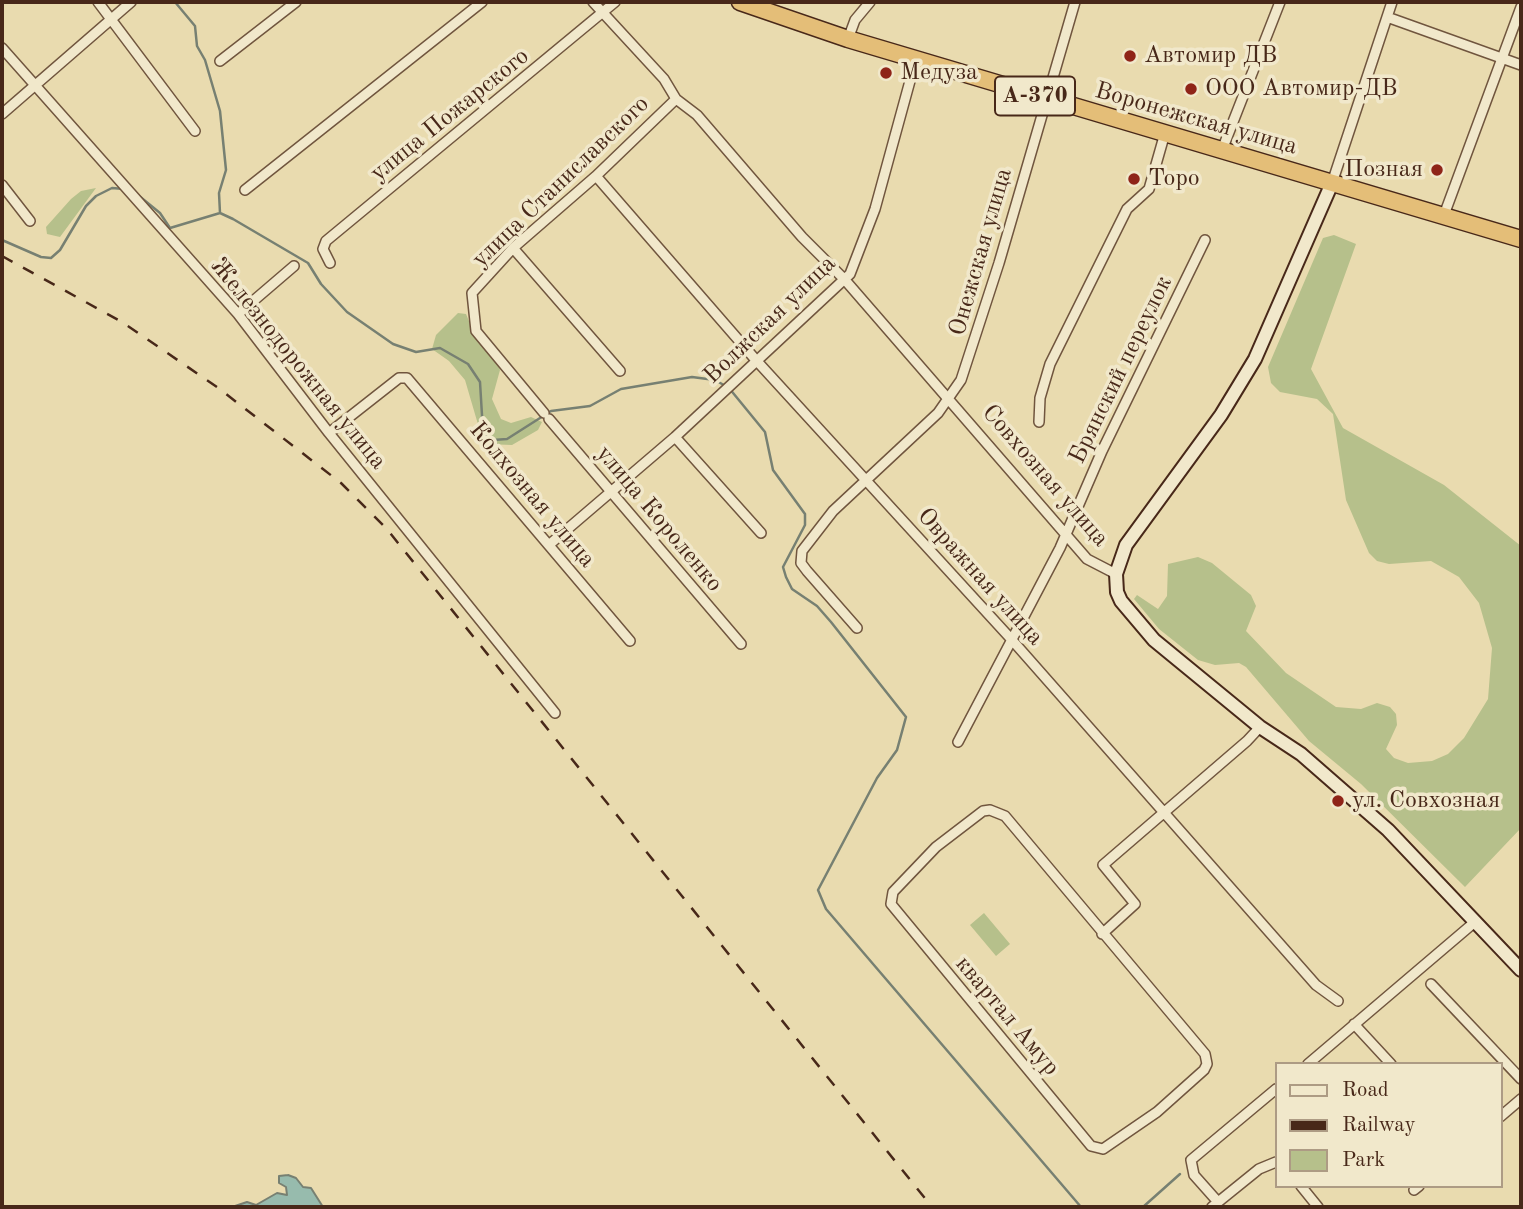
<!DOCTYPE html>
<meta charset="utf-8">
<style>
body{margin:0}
#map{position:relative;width:1523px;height:1209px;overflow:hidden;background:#e9dbaf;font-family:"Old Standard TT",serif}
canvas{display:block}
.frame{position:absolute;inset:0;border:4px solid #482819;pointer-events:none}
.legend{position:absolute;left:1275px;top:1062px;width:228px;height:126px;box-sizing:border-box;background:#f1e8cb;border:2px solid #ad9b84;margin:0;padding:9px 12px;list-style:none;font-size:21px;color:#482819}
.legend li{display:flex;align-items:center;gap:14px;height:35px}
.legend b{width:35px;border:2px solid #ad9b84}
</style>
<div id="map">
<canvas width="1523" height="1209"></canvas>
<div class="frame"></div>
<ul class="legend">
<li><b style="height:9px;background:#f1e8cb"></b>Road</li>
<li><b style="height:9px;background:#482819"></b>Railway</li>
<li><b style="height:19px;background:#b6c08b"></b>Park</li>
</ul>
</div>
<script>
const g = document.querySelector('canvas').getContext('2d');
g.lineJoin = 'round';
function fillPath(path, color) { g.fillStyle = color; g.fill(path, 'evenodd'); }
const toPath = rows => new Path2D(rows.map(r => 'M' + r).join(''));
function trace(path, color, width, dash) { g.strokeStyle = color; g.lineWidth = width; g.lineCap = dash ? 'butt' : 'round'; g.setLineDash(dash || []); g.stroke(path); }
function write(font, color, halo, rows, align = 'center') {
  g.font = font + ' "Old Standard TT",serif'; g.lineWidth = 7; g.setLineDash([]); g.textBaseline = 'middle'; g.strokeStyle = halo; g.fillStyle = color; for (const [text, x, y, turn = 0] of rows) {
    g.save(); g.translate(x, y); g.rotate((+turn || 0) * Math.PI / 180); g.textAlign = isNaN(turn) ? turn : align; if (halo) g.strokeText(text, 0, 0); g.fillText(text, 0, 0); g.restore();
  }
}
const green = toPath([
 [96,188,60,237,47,234,46,227,71,199,81,191],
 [1334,235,1356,244,1311,369,1343,428,1444,485,1521,546,1521,828,1465,887,1361,784,1309,741,1246,667,1239,663,1215,665,1198,660,1159,629,1134,599,1137,595,1158,609,1167,596,1168,564,1198,557,1212,563,1251,595,1256,606,1246,631,1286,673,1336,707,1361,709,1377,703,1390,707,1396,714,1397,725,1386,749,1394,758,1408,763,1432,761,1448,754,1464,738,1488,699,1492,648,1479,603,1459,577,1431,561,1389,564,1377,561,1369,553,1346,500,1333,414,1317,399,1280,392,1271,383,1268,367,1323,238],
 [458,313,466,314,473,331,498,362,500,370,492,399,501,419,511,423,531,417,542,422,538,430,512,445,486,444,482,438,465,380,449,361,432,349,436,335],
 [984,913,1010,944,996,956,970,925]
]);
const water = toPath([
 [288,1175,296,1178,303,1187,311,1188,323,1207,232,1207,247,1202,256,1205,277,1193,287,1195,286,1187,279,1183,279,1176,288,1175]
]);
const stream = toPath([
 [175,2,195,26,197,46,205,60,220,111,226,170,219,193,220,213],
 [133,191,160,213,170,228,220,213,233,219,308,263,321,284,347,312,393,344,416,352,440,348,468,364,480,382,483,432,493,440,507,439,551,411,590,406,621,389,692,377,715,380,729,388,765,432,773,470,805,514,805,525,783,567,786,577,792,589,817,606,831,622,906,717,897,750,877,778,818,890,826,909,1081,1207],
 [2,240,41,257,51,258,60,250,86,206,96,196,112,188,124,189],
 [1143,1207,1180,1174]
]);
const street = toPath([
 [98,2,195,131],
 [593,2,664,79,676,99,697,115,802,237,845,280,1087,559,1116,574],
 [1387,17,1521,65],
 [848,39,855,20,870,2],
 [2,48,238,314,329,433,555,713],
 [220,61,296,2],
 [2,114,131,2],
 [1222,150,1280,2],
 [596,176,755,359,1012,640,1316,985,1338,1001],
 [1332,183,1392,2],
 [2,185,30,221],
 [245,190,482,2],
 [1444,215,1521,7],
 [513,248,620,371],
 [330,263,323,249,326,241,615,2],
 [238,314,294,266],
 [544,413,476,331,472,293,513,248,596,176,676,99],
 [549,419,741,644],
 [1039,422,1040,398,1050,364,1127,209,1149,189,1165,133],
 [329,433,399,378,407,378,630,641],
 [675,437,761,533],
 [550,544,675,437,850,274,875,209,916,59],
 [857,628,807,571,801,563,802,551,833,511,938,413,961,380,999,263,1075,2],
 [958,742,1060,548,1102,451,1205,240],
 [990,810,1005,816,1205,1054,1207,1064,1204,1070,1157,1112,1103,1149,1091,1146,891,904,893,892,936,847,983,811,990,810],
 [1102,934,1135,904,1103,865,1247,741,1260,727],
 [1431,984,1521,1079],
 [1354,1024,1391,1064],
 [1308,1064,1476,921],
 [1500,1117,1521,1099],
 [1301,1186,1318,1207],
 [1414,1190,1419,1186],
 [1218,1202,1194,1175,1191,1160,1276,1089],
 [1212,1207,1259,1169,1276,1162]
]);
const secondary = toPath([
 [1332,183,1255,359,1221,415,1126,545,1116,574,1117,592,1121,601,1154,640,1260,727,1301,754,1388,830,1521,970]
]);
const highway = toPath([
 [740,2,848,39,1521,239]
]);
const rail = toPath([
 [2,256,122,322,217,387,341,483,386,528,932,1207]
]);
const markers = [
 [1130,56,7,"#8f2418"],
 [886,73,7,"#8f2418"],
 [1191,89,7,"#8f2418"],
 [1437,170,7,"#8f2418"],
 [1134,179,7,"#8f2418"],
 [1338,801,7,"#8f2418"]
];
const shields = [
 [1035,96,80]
];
const shieldNames = [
 ["А-370",1035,96]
];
const poiNames = [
 ["Автомир ДВ",1144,56],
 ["Медуза",900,73],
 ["ООО Автомир-ДВ",1205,89],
 ["Позная",1423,170,"right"],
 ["Торо",1148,179],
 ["ул. Совхозная",1352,801]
];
const streetNames = [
 ["улица Пожарского",450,115,-39],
 ["Воронежская улица",1196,119,16],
 ["улица Станиславского",561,182,-44],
 ["Онежская улица",981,252,-74],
 ["Волжская улица",770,320,-44],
 ["Железнодорожная улица",298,364,51],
 ["Брянский переулок",1121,370,-64],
 ["Совхозная улица",1045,476,49],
 ["Колхозная улица",532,495,50],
 ["улица Короленко",659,519,50],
 ["Овражная улица",980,577,48],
 ["квартал Амур",1007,1016,50]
];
fillPath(green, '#b6c08b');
fillPath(water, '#97bbad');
trace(water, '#778072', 2);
trace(stream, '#778072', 2.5);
trace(street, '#70553e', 12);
trace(secondary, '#482819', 16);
trace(highway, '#482819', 19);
trace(street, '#f1e8cb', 9);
trace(secondary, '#f1e8cb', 12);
trace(highway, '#e4be78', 16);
trace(rail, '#482819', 2.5, [12, 12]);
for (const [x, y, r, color] of markers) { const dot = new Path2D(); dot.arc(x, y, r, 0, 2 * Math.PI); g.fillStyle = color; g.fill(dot); trace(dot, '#f1e8cb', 2.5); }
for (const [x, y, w] of shields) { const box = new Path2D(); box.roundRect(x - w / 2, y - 19.5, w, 39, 5); g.fillStyle = '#f1e8cb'; g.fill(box); trace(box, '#482819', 2); }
write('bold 23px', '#482819', null, shieldNames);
write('24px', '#482819', '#f1e8cb', poiNames, 'left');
write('24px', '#482819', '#f1e8cb', streetNames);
</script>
